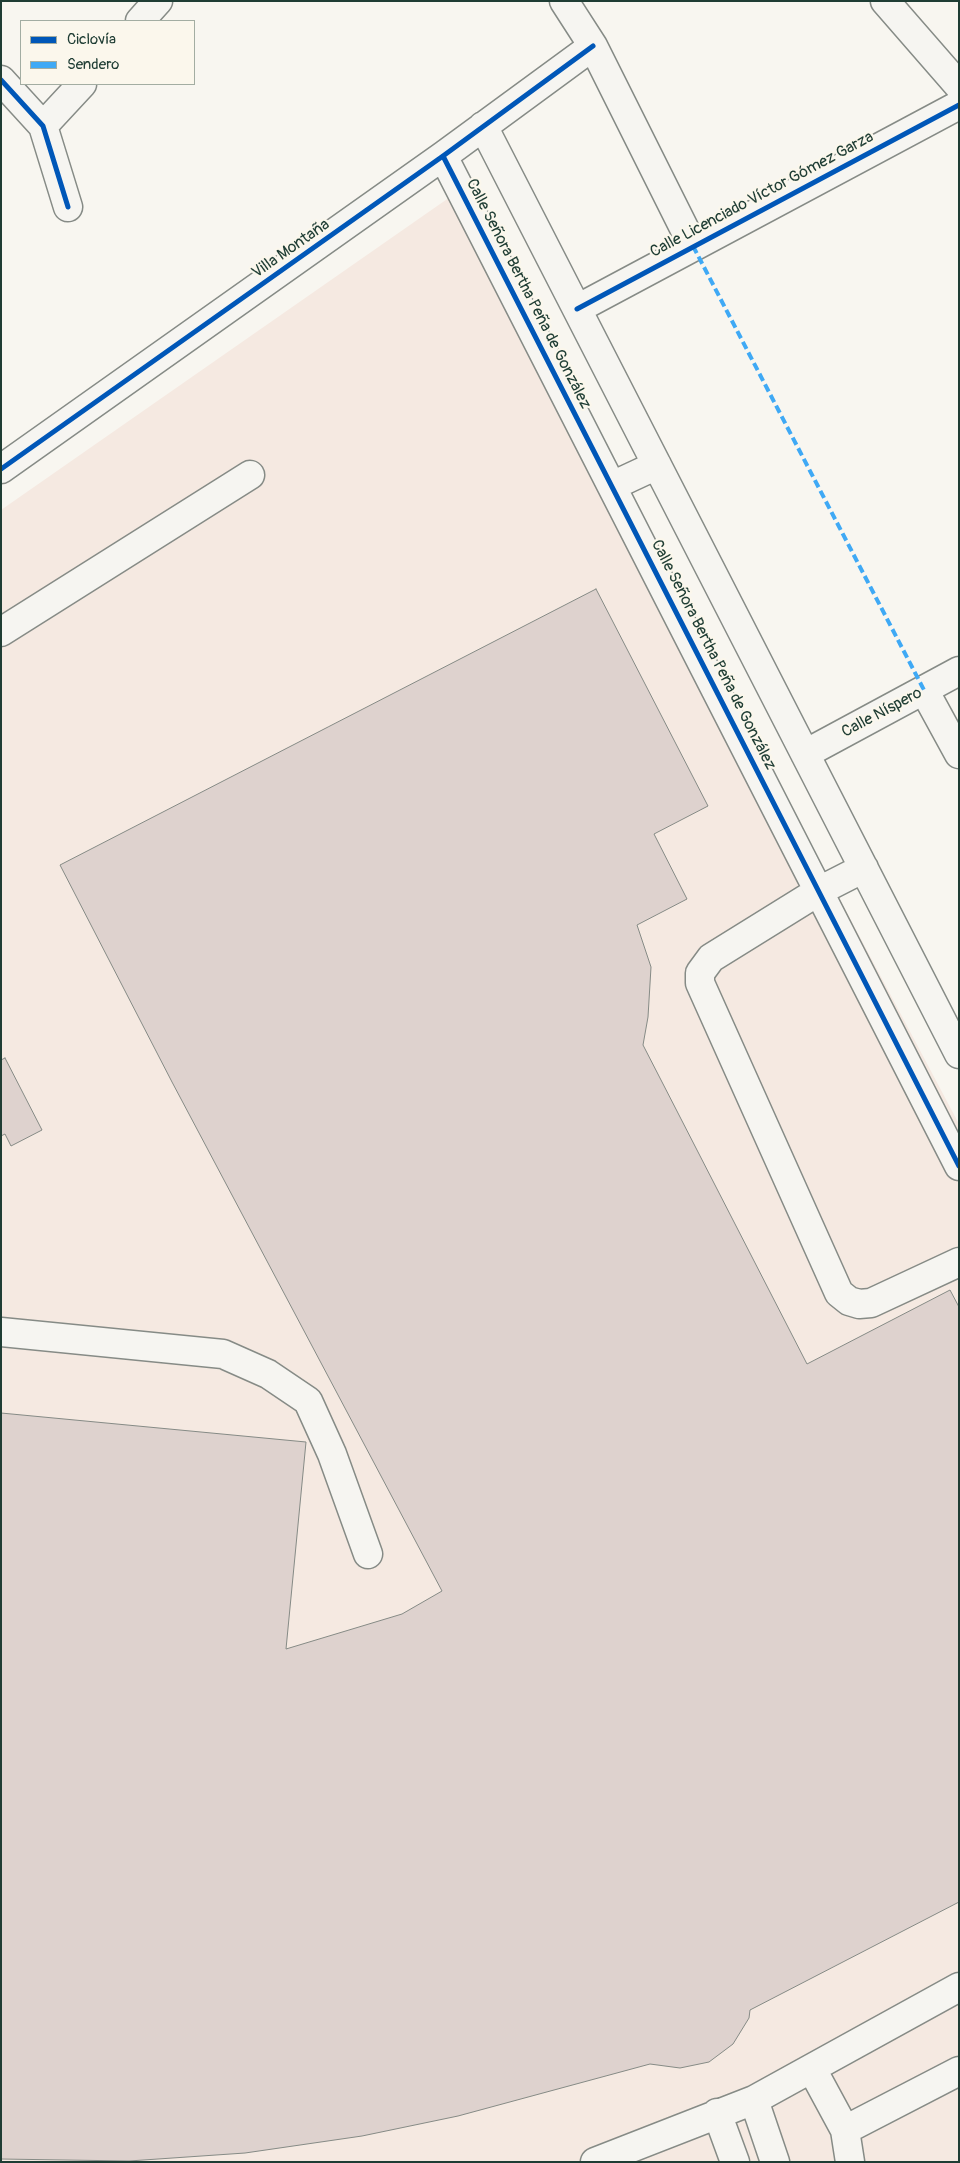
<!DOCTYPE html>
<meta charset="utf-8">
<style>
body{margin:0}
#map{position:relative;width:960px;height:2163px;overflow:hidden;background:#f8f6f0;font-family:Pangolin,sans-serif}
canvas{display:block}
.frame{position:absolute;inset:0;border:2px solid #1f3d34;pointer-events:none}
.legend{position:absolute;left:20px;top:20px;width:175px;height:65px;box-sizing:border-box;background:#fbf7ec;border:1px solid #a3ada2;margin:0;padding:6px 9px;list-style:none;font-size:15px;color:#1f3d34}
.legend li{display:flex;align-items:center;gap:10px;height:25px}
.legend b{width:25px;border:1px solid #a3ada2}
</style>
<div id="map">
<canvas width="960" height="2163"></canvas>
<div class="frame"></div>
<ul class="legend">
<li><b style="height:6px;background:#0057b8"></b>Ciclovía</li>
<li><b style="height:6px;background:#3fa9f5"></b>Sendero</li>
</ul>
</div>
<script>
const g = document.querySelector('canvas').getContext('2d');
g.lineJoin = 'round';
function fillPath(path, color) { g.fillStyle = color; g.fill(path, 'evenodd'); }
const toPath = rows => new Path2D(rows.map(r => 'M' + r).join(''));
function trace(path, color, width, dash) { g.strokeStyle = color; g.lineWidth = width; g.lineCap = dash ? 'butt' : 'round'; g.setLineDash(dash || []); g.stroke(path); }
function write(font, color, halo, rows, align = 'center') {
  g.font = font + ' Pangolin,sans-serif'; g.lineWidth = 4.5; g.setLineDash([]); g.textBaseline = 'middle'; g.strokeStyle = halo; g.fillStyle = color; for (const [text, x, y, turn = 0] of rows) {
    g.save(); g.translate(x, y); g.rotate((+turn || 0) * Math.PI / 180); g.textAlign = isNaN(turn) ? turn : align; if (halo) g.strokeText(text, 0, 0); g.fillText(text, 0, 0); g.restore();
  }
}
const built = toPath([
 [463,188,959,1124,959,2162,1,2162,1,510]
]);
const building = toPath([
 [596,589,708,806,654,834,687,899,637,925,651,967,648,1017,643,1045,807,1364,950,1290,959,1307,959,1902,750,2010,749,2018,733,2044,709,2062,680,2068,650,2064,458,2116,362,2136,245,2153,129,2161,1,2159,1,1413,306,1442,286,1649,402,1614,442,1591,172,1082,60,865,596,589],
 [5,1058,42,1130,11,1146,5,1134,1,1136,1,1060,5,1058]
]);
const minor = toPath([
 [564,1,593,46,693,246],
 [885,1,959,86],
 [140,21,158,1],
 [1,80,43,126,68,207],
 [43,126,82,84],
 [483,126,959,1054],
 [443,156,959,1166],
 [577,309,959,105],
 [1,469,443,156,593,46],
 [612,486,657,465],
 [1,632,250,475],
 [924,690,959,754],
 [805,754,959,671],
 [864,868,819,891,711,958,700,973,700,983,839,1293,849,1301,859,1304,871,1303,959,1262],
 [1,1332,223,1354,268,1374,308,1401,332,1454,368,1554],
 [812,2069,845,2130,850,2162],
 [754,2100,775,2162],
 [717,2113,735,2162],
 [845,2130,959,2071],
 [595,2162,754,2100,959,1987]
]);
const quiet = toPath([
 [693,246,924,690]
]);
const cycleway = toPath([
 [1,80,43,126,68,207],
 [443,156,959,1166],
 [577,309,959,105],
 [1,469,443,156,593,46]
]);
const streetNames = [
 ["Calle Licenciado Víctor Gómez Garza",762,195,-28],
 ["Villa Montaña",291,249,-35],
 ["Calle Señora Bertha Peña de González",528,294,63],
 ["Calle Señora Bertha Peña de González",713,655,63],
 ["Calle Níspero",882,713,-28]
];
fillPath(built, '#f5e9e1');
fillPath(building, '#ded2ce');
trace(building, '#868b86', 1);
trace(minor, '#868b86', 31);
trace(minor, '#f6f5f1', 28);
trace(quiet, '#3fa9f5', 4, [8, 4]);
trace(cycleway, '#0057b8', 5);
write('16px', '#1f3d34', '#fbf7ec', streetNames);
</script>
